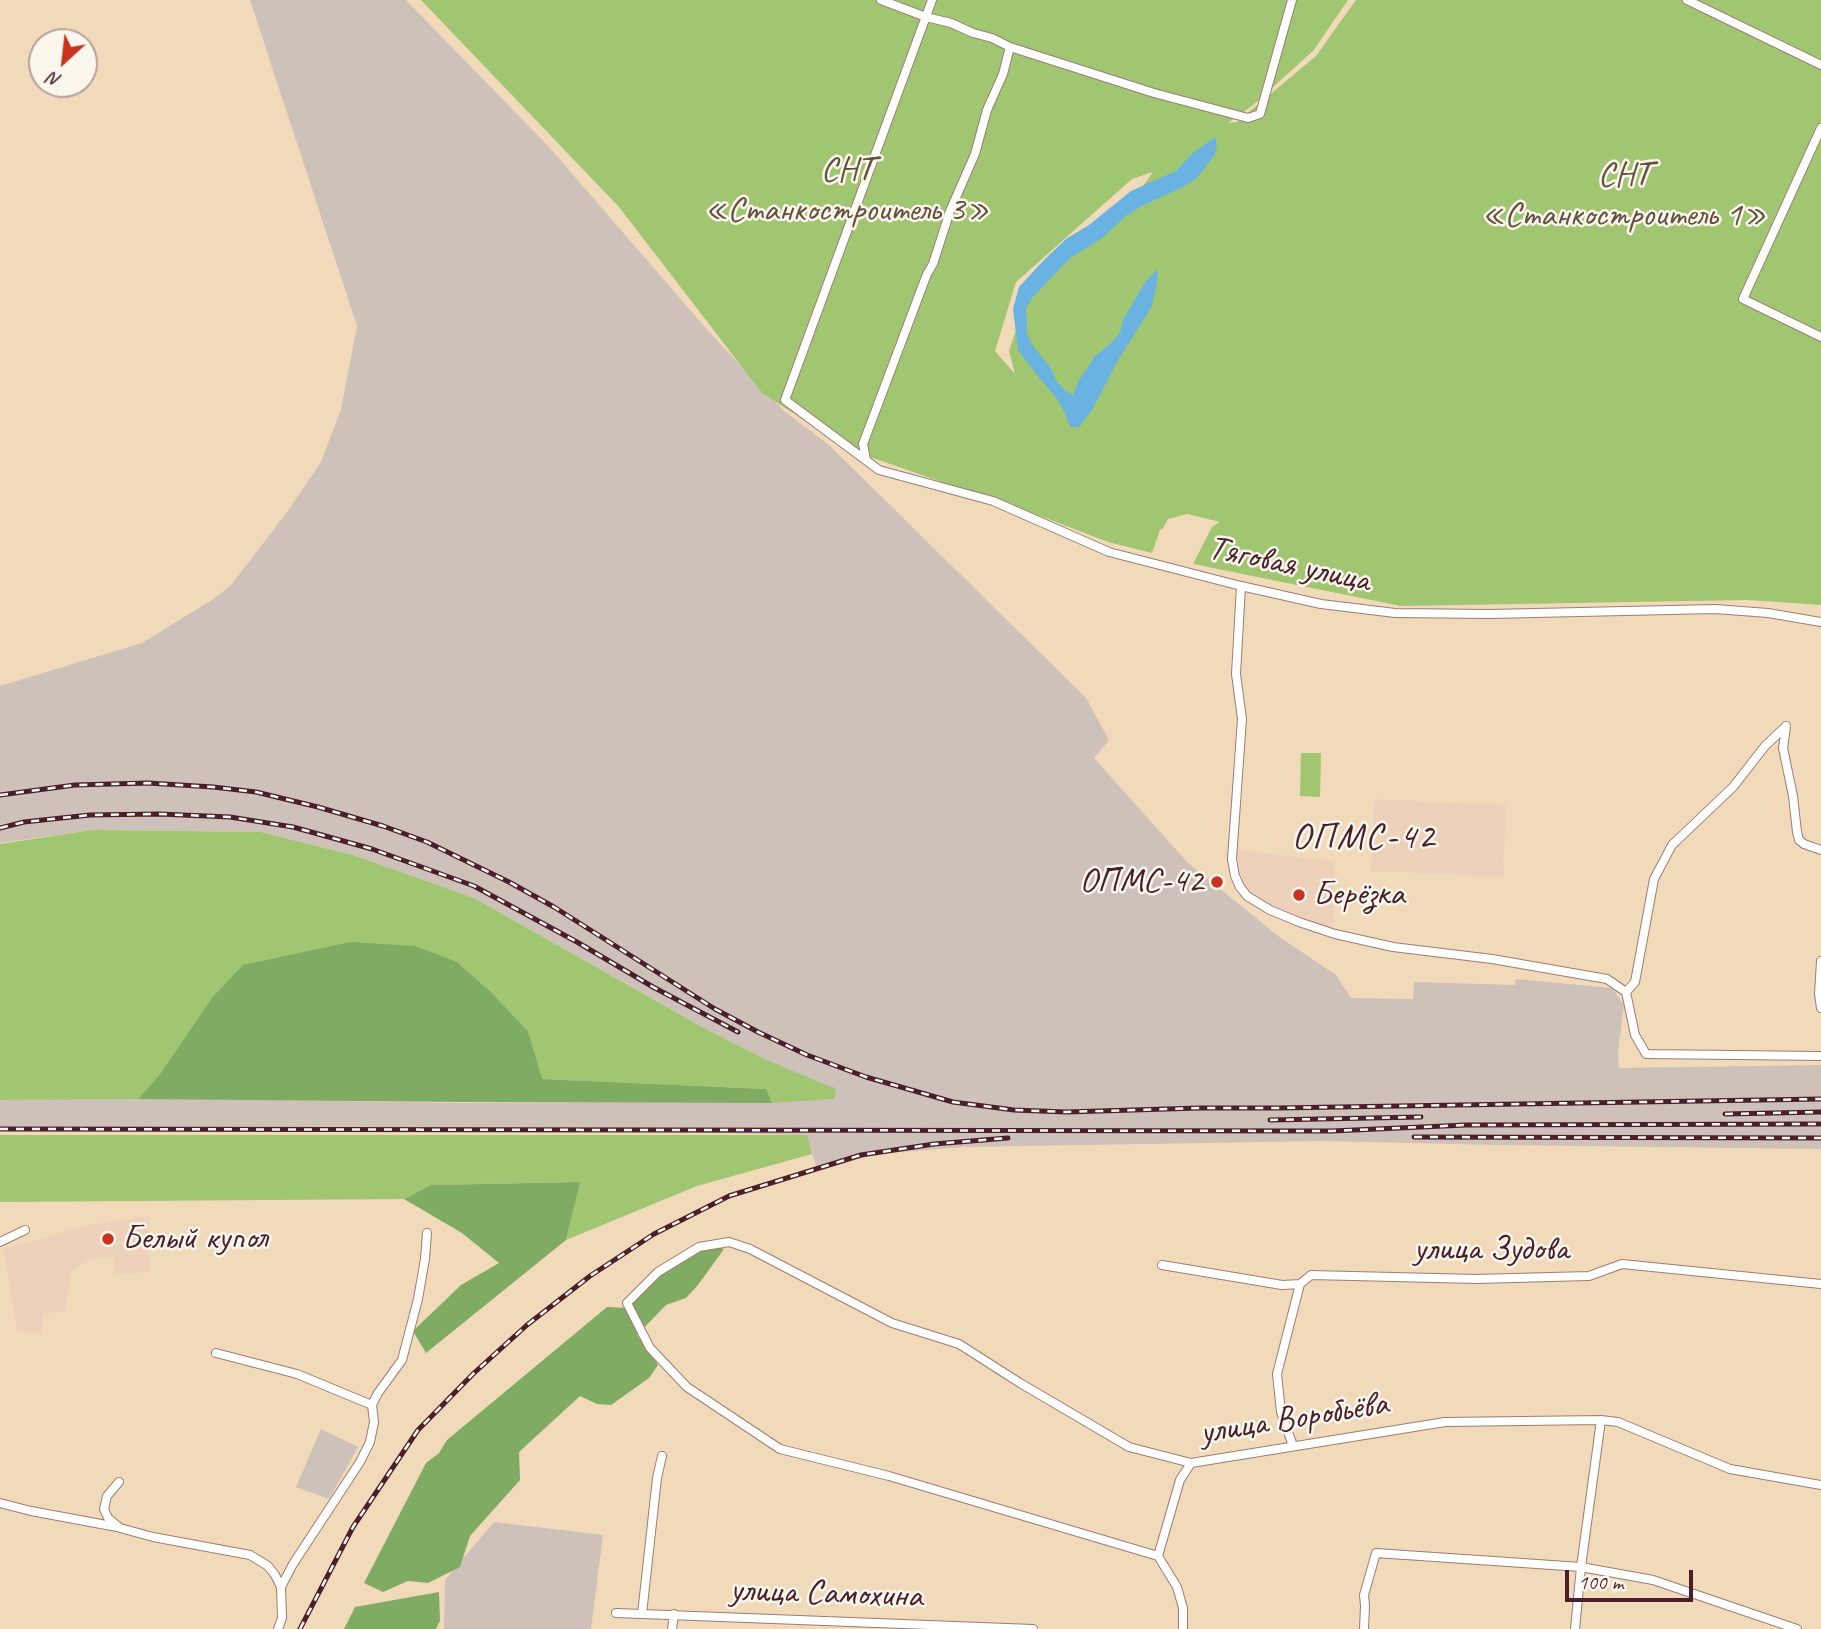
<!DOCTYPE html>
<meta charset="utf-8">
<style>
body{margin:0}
#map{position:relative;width:1821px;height:1629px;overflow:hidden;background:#f1daba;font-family:Caveat,sans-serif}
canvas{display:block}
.north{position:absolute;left:28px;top:28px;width:70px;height:70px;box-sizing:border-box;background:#fbf7ec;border:2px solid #b4a19f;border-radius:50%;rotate:207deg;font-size:19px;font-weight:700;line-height:28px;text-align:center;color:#4a1f2b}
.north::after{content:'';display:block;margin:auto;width:24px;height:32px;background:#c8321e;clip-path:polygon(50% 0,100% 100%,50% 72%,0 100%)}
.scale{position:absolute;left:1565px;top:1570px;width:128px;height:32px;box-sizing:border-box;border:4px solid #4a1f2b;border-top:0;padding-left:9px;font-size:21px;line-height:24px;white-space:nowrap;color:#4a1f2b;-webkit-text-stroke:5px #fbf7ec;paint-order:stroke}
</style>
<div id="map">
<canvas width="1821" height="1629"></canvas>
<div class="north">N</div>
<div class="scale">100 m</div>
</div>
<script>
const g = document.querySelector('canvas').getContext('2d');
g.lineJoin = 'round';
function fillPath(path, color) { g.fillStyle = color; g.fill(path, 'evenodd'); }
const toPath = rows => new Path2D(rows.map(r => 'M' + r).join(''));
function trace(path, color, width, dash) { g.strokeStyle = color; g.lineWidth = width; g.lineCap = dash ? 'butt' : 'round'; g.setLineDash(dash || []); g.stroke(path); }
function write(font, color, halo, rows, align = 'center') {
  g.font = font + ' Caveat,sans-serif'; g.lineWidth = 5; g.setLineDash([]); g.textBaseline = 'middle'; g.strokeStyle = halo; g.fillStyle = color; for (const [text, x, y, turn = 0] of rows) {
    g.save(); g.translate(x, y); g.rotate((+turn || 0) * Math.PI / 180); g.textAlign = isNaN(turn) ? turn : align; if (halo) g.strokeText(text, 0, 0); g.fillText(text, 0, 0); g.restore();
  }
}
const built = toPath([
 [1374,799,1506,805,1503,877,1371,871],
 [1236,850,1335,861,1333,928,1287,914,1255,899,1243,885],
 [149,1216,150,1272,115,1274,113,1257,93,1258,72,1270,65,1311,43,1314,42,1333,17,1331,3,1249,89,1225]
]);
const industrial = toPath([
 [250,0,406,0,549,147,710,333,784,411,829,445,1086,698,1109,740,1094,758,1187,862,1278,936,1336,975,1351,998,1413,999,1414,982,1515,985,1516,979,1612,988,1624,1005,1618,1052,1619,1068,1821,1065,1821,1149,1498,1145,1323,1141,964,1147,875,1154,818,1171,806,1135,586,1130,339,1131,141,1129,0,1129,0,1100,137,1098,459,1103,796,1102,767,1060,702,1027,474,898,356,856,261,832,92,830,0,843,0,686,142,643,215,598,232,584,290,508,321,462,341,409,357,326],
 [321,1429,358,1447,329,1499,296,1487],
 [494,1522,603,1535,591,1629,444,1629,445,1580]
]);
const green = toPath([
 [421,0,1348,0,1313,51,1253,105,1228,123,1237,122,1316,56,1356,0,1821,0,1821,605,1748,600,1401,606,1193,564,1212,527,1220,522,1187,514,1168,519,1163,528,1160,530,1152,553,1108,542,1043,517,873,458,866,460,762,393,619,207],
 [1153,172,1129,205,1044,279,1026,299,1009,351,1015,374,995,351,1016,282,1132,179],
 [1301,753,1321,753,1320,797,1300,796],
 [92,830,261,832,356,856,474,898,702,1027,767,1060,836,1089,834,1099,772,1103,765,1089,541,1079,528,1031,490,991,457,962,211,999,160,1074,138,1099,0,1100,0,844],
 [0,1135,807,1135,812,1154,697,1186,566,1240,579,1182,431,1185,404,1199,0,1202]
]);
const forest = toPath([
 [350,942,415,946,457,962,490,991,528,1031,542,1079,766,1089,772,1103,462,1102,138,1099,160,1074,211,999,243,965],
 [580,1182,566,1240,426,1353,413,1331,461,1285,499,1263,462,1233,404,1199,431,1185],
 [713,1245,724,1249,698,1285,686,1298,666,1305,637,1335,658,1365,649,1378,611,1405,597,1404,580,1396,519,1452,520,1480,470,1536,460,1567,428,1583,408,1581,383,1592,364,1583,426,1463,439,1453,447,1440,607,1307,630,1308,644,1283,679,1259],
 [439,1592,440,1621,436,1629,344,1629,355,1607]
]);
const water = toPath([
 [1215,137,1217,146,1214,156,1197,178,1183,187,1142,206,1126,216,1101,239,1070,258,1032,298,1026,308,1027,334,1033,346,1050,367,1057,382,1065,390,1073,395,1079,380,1087,369,1094,357,1109,345,1120,333,1123,320,1134,301,1146,281,1158,269,1157,283,1152,305,1146,316,1118,360,1092,410,1079,427,1070,427,1065,413,1056,397,1041,380,1018,350,1013,309,1019,287,1044,260,1066,239,1089,225,1131,191,1176,171,1193,153]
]);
const minor = toPath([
 [932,0,785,400,879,470,993,501,1109,552,1241,586,1321,604,1395,613,1490,614,1715,609,1768,613,1821,622],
 [1687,0,1821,65],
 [1010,47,1154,93,1248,118,1260,114,1292,0],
 [1821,128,1743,299,1821,337],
 [866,460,863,444,927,274,933,264,950,211,975,154,987,110,1003,74,1010,47,992,38,973,33,951,23,926,17,881,0],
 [1241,586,1236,674,1242,719,1232,859,1235,876,1240,887,1247,896,1270,910,1299,922,1335,934,1393,947,1492,959,1607,979,1626,992,1635,1035,1646,1054,1821,1056],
 [1786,726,1783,748,1793,796,1797,832,1799,840,1804,844,1821,850],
 [1821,961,1819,994,1821,1008],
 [1626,992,1635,982,1654,879,1672,845,1733,787,1765,746,1786,726],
 [0,1242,25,1230],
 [1162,1265,1282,1285,1300,1284,1311,1275,1476,1279,1589,1276,1622,1264,1821,1284],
 [216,1353,297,1374,372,1405,374,1422,370,1442,360,1462,293,1564,281,1587],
 [372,1405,378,1393,402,1360,418,1299,425,1259,427,1233],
 [1293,1446,1281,1412,1277,1374,1300,1284],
 [119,1482,107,1496,104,1509,108,1518,120,1528,153,1537,250,1555,268,1566,275,1575,281,1587,282,1618,278,1629],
 [0,1503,31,1511,117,1527],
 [1158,1556,1180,1480,1191,1463],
 [616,1613,1033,1629],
 [642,1614,657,1478,662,1456],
 [672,1629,674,1614],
 [1183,1629,1183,1608,1177,1587,1158,1556,889,1476,780,1449,687,1387,650,1348,627,1303,658,1272,699,1247,729,1242,750,1249,892,1323,959,1344,1020,1383,1129,1447,1191,1463,1445,1422,1601,1420,1618,1422,1730,1469,1821,1485],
 [1364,1629,1365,1606,1364,1595,1376,1553,1581,1567,1653,1580,1797,1629],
 [1575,1629,1581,1567,1601,1420]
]);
const rail = toPath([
 [0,795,75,785,148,783,213,787,256,792,318,807,383,826,427,842,509,882,554,907,715,1009,758,1032,807,1055,866,1077,953,1102,1014,1110,1066,1112,1200,1108,1278,1108,1821,1099],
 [0,828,24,822,90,815,159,814,230,817,293,827,372,849,474,886,577,942,653,987,738,1032],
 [1725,1114,1821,1112],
 [1270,1120,1421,1117],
 [0,1129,1332,1131,1466,1125,1821,1124],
 [1414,1137,1821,1138],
 [300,1629,353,1527,418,1430,474,1373,527,1325,590,1276,654,1234,729,1196,861,1155,934,1144,1008,1138]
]);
const markers = [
 [1217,882,7,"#c8321e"],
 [1299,895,7,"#c8321e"],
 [108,1239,7,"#c8321e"]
];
const parkNames = [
 ["СНТ",847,171],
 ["«Станкостроитель 3»",847,211],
 ["СНТ",1624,176],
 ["«Станкостроитель 1»",1624,216]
];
const streetNames = [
 ["Тяговая улица",1289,565,12],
 ["улица Зудова",1491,1250],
 ["улица Воробьёва",1294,1419,-9],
 ["улица Самохина",826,1594,2]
];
const poiNames = [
 ["ОПМС-42",1203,882,"right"],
 ["Берёзка",1313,895],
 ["Белый купол",122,1239]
];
const neighbourhoodNames = [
 ["ОПМС-42",1364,838]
];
fillPath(built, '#eed1ba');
fillPath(industrial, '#cec1ba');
fillPath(green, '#a1c671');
fillPath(forest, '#80ab63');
fillPath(water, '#69b2e1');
trace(minor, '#9e7c72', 10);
trace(minor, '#fff', 8);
trace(rail, '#4a1f2b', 5);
trace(rail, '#fbf7ec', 2.5, [8]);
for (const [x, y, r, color] of markers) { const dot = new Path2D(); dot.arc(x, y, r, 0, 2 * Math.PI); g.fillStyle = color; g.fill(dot); trace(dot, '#fbf7ec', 2.5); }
write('35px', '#645140', '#fbf7ec', parkNames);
write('35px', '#4a1f2b', '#fbf7ec', streetNames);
write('35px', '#4a1f2b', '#fbf7ec', poiNames, 'left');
g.letterSpacing = '2px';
write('37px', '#4a1f2b', '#fbf7ec', neighbourhoodNames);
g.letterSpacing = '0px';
</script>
